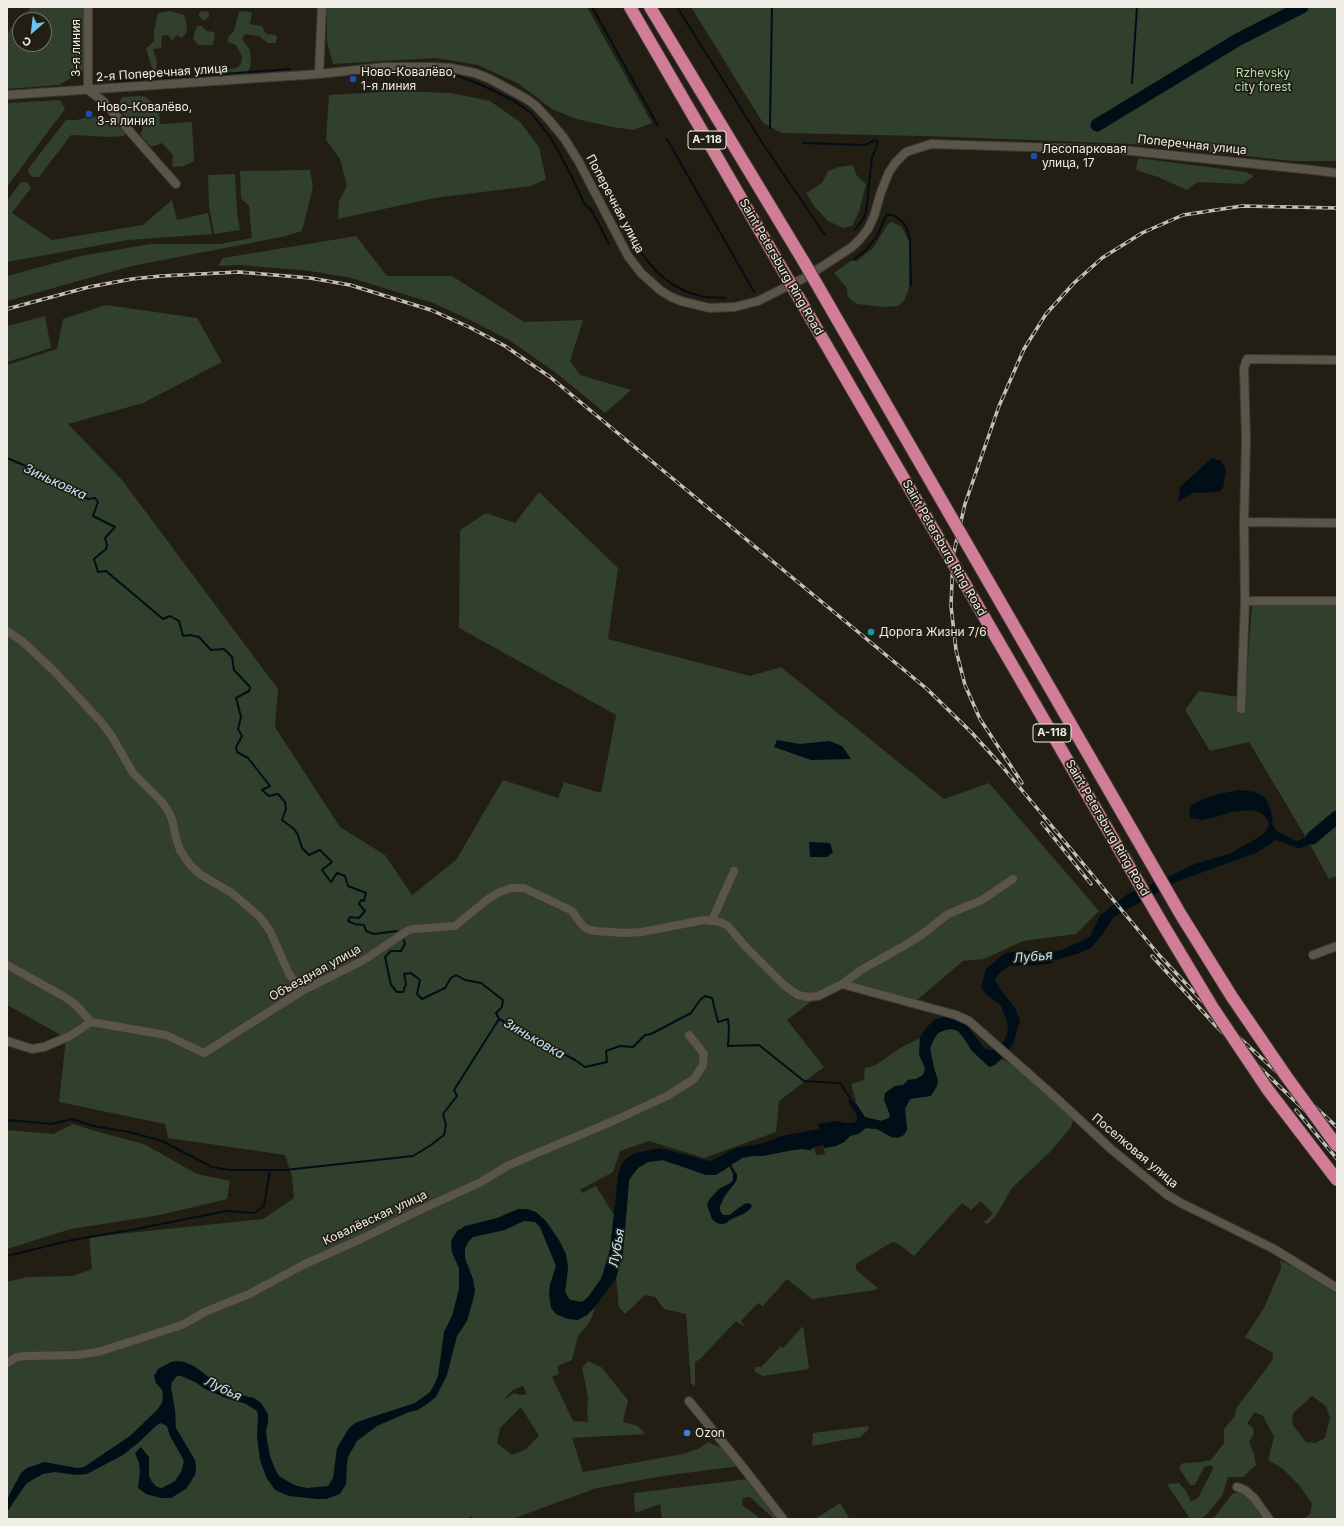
<!DOCTYPE html>
<meta charset="utf-8">
<style>
body{margin:0}
#map{position:relative;width:1344px;height:1526px;overflow:hidden;background:#221e13;font-family:Inter,sans-serif}
canvas{display:block}
.frame{position:absolute;inset:0;border:8px solid #efede5;pointer-events:none}
.north{position:absolute;left:12px;top:12px;width:40px;height:40px;box-sizing:border-box;background:#221e13;border:1px solid #747167;border-radius:50%;rotate:208deg;font-size:11px;font-weight:700;line-height:16px;text-align:center;color:#efede5}
.north::after{content:'';display:block;margin:auto;width:14px;height:18px;background:#68c4f0;clip-path:polygon(50% 0,100% 100%,50% 72%,0 100%)}
</style>
<div id="map">
<canvas width="1344" height="1526"></canvas>
<div class="frame"></div>
<div class="north">С</div>
</div>
<script>
const g = document.querySelector('canvas').getContext('2d');
g.lineJoin = 'round';
function fillPath(path, color) { g.fillStyle = color; g.fill(path, 'evenodd'); }
const toPath = rows => new Path2D(rows.map(r => 'M' + r).join(''));
function trace(path, color, width, dash) { g.strokeStyle = color; g.lineWidth = width; g.lineCap = dash ? 'butt' : 'round'; g.setLineDash(dash || []); g.stroke(path); }
function write(font, color, halo, rows, align = 'center') {
  g.font = font + ' Inter,sans-serif'; g.lineWidth = 3.5; g.setLineDash([]); g.textBaseline = 'middle'; g.strokeStyle = halo; g.fillStyle = color; for (const [text, x, y, turn = 0] of rows) {
    g.save(); g.translate(x, y); g.rotate((+turn || 0) * Math.PI / 180); g.textAlign = isNaN(turn) ? turn : align; if (halo) g.strokeText(text, 0, 0); g.fillText(text, 0, 0); g.restore();
  }
}
const green = toPath([
 [31,7,83,7,84,70,59,85,7,89,7,35,11,28,20,20,20,44,44,44,44,20,20,20,26,14],
 [327,7,587,7,652,123,633,130,613,127,576,119,552,109,519,84,478,65,436,58,333,64,327,42],
 [691,7,1337,7,1337,161,1293,161,1133,144,924,136,782,133,763,123],
 [170,11,184,15,187,26,186,33,182,38,177,35,172,41,168,35,162,36,161,48,153,49,157,61,156,74,154,74,146,49,154,41,154,30,158,13],
 [201,11,209,12,209,17,204,21,198,15],
 [245,11,252,13,250,24,262,26,266,34,275,35,277,37,276,43,268,43,259,36,245,34,242,39,250,50,251,65,247,74,229,75,227,72,230,69,237,68,241,64,242,56,236,45,228,42,228,37,234,31,239,12],
 [197,26,202,26,206,31,214,32,215,38,212,45,198,45,193,38],
 [402,91,451,93,490,101,520,122,539,147,546,179,531,186,434,198,338,219,339,201,347,186,340,159,326,140,329,95],
 [144,96,159,107,160,124,192,122,194,161,184,166,172,167,173,155,162,143,151,147,140,135,143,128,137,122,130,123,117,107,122,97],
 [60,100,65,109,32,153,7,187,7,103],
 [91,116,109,119,126,133,124,136,111,137,71,135,39,177,33,177,29,174,28,169,66,120,77,120],
 [1138,158,1246,172,1254,176,1243,184,1198,182,1187,190,1158,177,1136,170],
 [853,165,857,176,866,184,859,212,852,226,843,228,828,221,814,206,806,193,822,183,828,171,839,167],
 [310,170,313,187,302,231,282,237,132,266,7,301,7,276,81,256,150,244,220,244,252,238,249,206,241,198,240,171],
 [235,174,237,212,240,230,214,234,209,205,208,175],
 [21,182,27,182,31,188,12,213,52,240,143,225,172,200,177,220,208,213,212,234,128,240,7,262,7,201],
 [892,222,902,227,909,242,909,288,904,301,898,306,884,307,857,304,850,299,847,294,847,288,834,273,851,261,857,261,873,248,888,224],
 [356,236,387,276,452,276,524,322,583,320,570,361,580,375,631,390,605,413,555,372,509,340,472,321,433,303,351,278,310,271,239,265,218,266,223,258],
 [106,305,197,318,222,362,143,403,68,424,122,480,278,689,275,727,340,827,385,855,412,895,456,860,503,780,558,798,564,782,601,793,616,715,459,628,460,530,486,513,515,523,539,492,618,568,608,639,750,676,781,667,944,799,989,783,1099,911,1076,934,1023,941,984,959,963,961,917,1000,840,979,787,1020,824,1067,779,1101,776,1132,704,1158,649,1141,620,1151,613,1172,580,1190,582,1193,596,1186,614,1215,610,1250,601,1279,588,1297,582,1302,570,1300,565,1292,568,1268,567,1260,555,1269,550,1285,587,1315,595,1307,592,1317,587,1326,578,1336,572,1360,558,1366,559,1374,552,1377,573,1421,588,1422,587,1410,588,1397,582,1368,588,1361,601,1367,628,1400,623,1422,638,1426,645,1434,572,1438,583,1472,683,1454,698,1449,708,1442,722,1448,740,1466,663,1476,597,1488,512,1519,472,1519,471,1515,468,1519,7,1519,7,1282,27,1277,73,1276,92,1269,89,1237,263,1219,294,1198,292,1176,285,1155,168,1138,165,1124,59,1102,66,1038,7,1005,7,365,57,349,63,319],
 [523,1386,527,1394,521,1395,514,1393,506,1399,505,1398,514,1389],
 [521,1407,539,1436,526,1449,512,1455,497,1443,500,1428],
 [45,316,51,348,7,362,7,326],
 [1252,605,1337,605,1337,876,1329,879,1307,839,1249,742,1210,751,1185,710,1199,691,1245,698],
 [952,1029,958,1031,963,1037,972,1051,999,1061,1002,1059,1011,1064,1016,1064,1074,1118,1071,1127,1052,1150,1012,1188,997,1214,990,1222,987,1224,984,1222,993,1214,981,1201,971,1210,962,1203,914,1256,897,1243,892,1242,856,1264,856,1270,878,1288,875,1290,812,1299,787,1279,763,1306,758,1303,741,1321,744,1325,743,1326,736,1321,700,1359,695,1362,695,1387,691,1383,686,1314,664,1309,655,1297,645,1295,625,1314,619,1307,616,1278,623,1253,629,1180,637,1168,648,1162,663,1160,674,1164,724,1171,729,1166,733,1173,733,1179,732,1183,719,1189,709,1200,712,1219,717,1223,722,1224,737,1217,745,1213,751,1208,751,1205,738,1208,730,1215,723,1215,720,1211,720,1206,724,1197,734,1184,737,1179,737,1174,731,1165,742,1158,752,1156,762,1156,793,1150,802,1149,810,1150,814,1147,816,1155,825,1154,824,1148,836,1146,844,1142,850,1136,858,1134,866,1128,877,1129,891,1137,907,1130,905,1109,910,1099,919,1097,938,1081,931,1057,930,1048,934,1039,938,1033,945,1030],
 [920,1038,919,1054,925,1068,923,1075,916,1079,908,1080,903,1085,895,1086,888,1109,890,1115,889,1118,881,1121,864,1117,857,1105,851,1084,864,1080,865,1068,876,1065,900,1048],
 [73,1124,95,1131,144,1144,197,1174,230,1181,227,1199,160,1215,71,1229,7,1249,7,1130,53,1134],
 [1280,1260,1294,1267,1337,1294,1337,1519,1306,1519,1306,1517,1310,1514,1312,1504,1300,1486,1282,1468,1268,1460,1274,1437,1263,1416,1255,1412,1247,1423,1253,1428,1254,1434,1249,1442,1254,1454,1256,1465,1243,1477,1228,1477,1222,1496,1207,1514,1201,1519,1190,1519,1167,1484,1179,1483,1186,1491,1191,1502,1198,1498,1213,1469,1212,1465,1204,1467,1195,1485,1190,1485,1179,1468,1183,1463,1200,1462,1211,1460,1224,1443,1224,1429,1234,1417,1237,1407,1272,1361,1273,1353,1245,1337,1264,1308,1281,1268],
 [1312,1396,1326,1406,1330,1418,1325,1438,1315,1443,1306,1442,1292,1424,1293,1413],
 [803,1326,809,1369,763,1376,755,1372,755,1367,761,1367,765,1363,781,1346,783,1348],
 [869,1426,867,1431,860,1437,812,1446,813,1433],
 [748,1479,780,1519,774,1519,750,1497,743,1498,742,1505,758,1517,758,1519,662,1519,660,1504,635,1513,634,1493],
 [1233,1493,1241,1493,1250,1500,1263,1519,1213,1519],
 [840,1503,850,1519,815,1519]
]);
const water = toPath([
 [1212,458,1221,461,1226,470,1223,488,1219,492,1192,493,1178,502,1180,487],
 [777,740,800,744,829,741,842,746,851,759,811,760,774,747],
 [1239,790,1255,792,1265,797,1271,810,1273,826,1277,831,1292,839,1297,841,1309,836,1323,825,1327,829,1314,842,1301,848,1297,848,1276,840,1256,853,1178,881,1114,917,1102,935,1092,947,1080,953,1048,962,1021,958,1011,962,997,976,995,980,1000,989,1015,1008,1020,1021,1013,1044,999,1061,995,1065,989,1067,972,1051,963,1037,958,1031,952,1029,945,1030,938,1033,934,1039,930,1048,934,1068,938,1081,937,1086,931,1096,910,1099,905,1109,907,1130,904,1135,898,1138,891,1137,877,1129,866,1128,858,1134,850,1136,844,1142,836,1146,824,1148,824,1145,815,1147,810,1150,802,1149,793,1150,762,1156,752,1156,742,1158,731,1165,737,1175,737,1179,734,1184,724,1197,720,1206,720,1211,723,1215,730,1215,744,1204,748,1203,752,1205,751,1208,745,1213,730,1219,727,1223,722,1224,717,1223,712,1219,707,1205,709,1200,719,1189,732,1182,733,1179,733,1174,730,1166,716,1175,706,1175,663,1160,648,1162,638,1168,629,1180,623,1253,616,1278,595,1307,587,1315,578,1320,568,1319,556,1314,551,1308,549,1294,550,1285,556,1266,540,1227,535,1222,524,1221,505,1230,473,1237,468,1242,465,1249,465,1258,473,1279,475,1291,473,1300,467,1321,457,1336,447,1375,436,1397,427,1404,418,1410,409,1412,377,1426,357,1441,348,1457,347,1463,346,1484,340,1494,326,1499,317,1499,289,1496,275,1490,266,1477,260,1460,257,1436,258,1415,257,1411,246,1404,226,1398,205,1389,195,1382,181,1376,177,1376,172,1382,171,1387,175,1410,176,1428,195,1460,196,1467,195,1475,186,1489,171,1498,161,1498,146,1494,138,1488,140,1470,139,1463,135,1453,141,1447,149,1457,149,1476,152,1482,157,1487,162,1488,175,1481,181,1472,184,1462,182,1457,170,1436,167,1426,161,1423,157,1425,138,1443,123,1455,87,1474,76,1475,55,1472,43,1474,32,1480,26,1484,7,1512,7,1499,21,1473,27,1468,44,1462,77,1468,84,1467,130,1436,157,1410,162,1403,163,1396,162,1390,156,1383,154,1376,158,1369,171,1362,178,1361,184,1362,194,1366,222,1387,237,1394,254,1398,261,1403,268,1414,268,1423,266,1430,267,1440,270,1456,275,1469,279,1476,287,1481,297,1486,308,1488,328,1486,333,1478,337,1448,349,1428,355,1423,366,1419,415,1403,430,1392,435,1383,438,1376,444,1332,452,1316,459,1289,459,1268,452,1253,451,1241,457,1231,465,1226,497,1218,518,1209,527,1209,536,1212,546,1221,559,1240,566,1254,568,1268,565,1292,568,1298,570,1300,582,1302,588,1297,601,1279,605,1267,610,1250,618,1176,621,1165,627,1158,635,1153,661,1148,704,1160,711,1161,736,1148,764,1143,781,1136,819,1129,818,1124,836,1121,845,1123,853,1123,857,1121,857,1116,847,1099,857,1105,865,1117,881,1121,889,1118,890,1115,884,1100,885,1093,895,1086,903,1085,908,1080,916,1079,923,1075,925,1068,919,1054,920,1038,924,1030,934,1020,946,1016,954,1017,966,1024,985,1049,992,1050,1004,1041,1007,1034,1008,1025,1001,1006,985,993,981,987,986,969,999,958,1007,953,1022,950,1042,953,1062,950,1090,937,1098,919,1103,913,1128,894,1174,874,1195,864,1229,854,1261,836,1266,831,1269,825,1268,820,1261,813,1253,810,1231,812,1216,817,1202,820,1191,818,1189,813,1191,805,1203,799,1219,794],
 [809,842,830,843,833,852,827,857,810,857]
]);
const stream = toPath([
 [592,7,658,126],
 [677,7,763,144,825,235],
 [196,76,290,69],
 [402,76,426,74,453,74,484,86,514,101,531,113,551,138,571,175,584,203,592,211,609,244],
 [115,81,190,76],
 [1132,83,1137,7],
 [770,128,772,7],
 [667,139,754,292],
 [803,143,865,145,875,140,878,142,872,158,866,212,863,219,855,230],
 [605,182,632,238,645,258,659,274,672,284,687,292,704,297,725,298],
 [854,259,866,250,877,236,887,214,895,216,903,222,907,229,910,240,911,285],
 [7,458,28,467,88,499,95,498,98,502,93,516,115,527,105,538,107,545,106,549,94,559,98,572,106,571,163,619,170,616,179,621,183,636,190,635,199,637,211,650,224,649,232,657,234,670,250,687,249,691,236,698,241,717,238,729,242,736,236,747,237,752,248,758,270,786,262,790,269,796,278,794,285,802,286,809,282,820,294,829,298,835,302,848,309,855,320,850,332,862,322,870,331,882,337,873,345,876,348,886,366,893,364,901,361,900,359,904,365,911,359,918,350,917,348,921,355,924,364,925,366,931,374,934,397,931,400,933],
 [403,936,405,944,401,951,391,951,385,957,391,985,397,992,403,992,406,984,404,974,411,973,420,980,417,994,422,999,445,988,451,978,456,975,465,980,481,983,503,1000,502,1007,496,1013,499,1019,575,1060,585,1067,607,1062,606,1051,620,1046,633,1047,645,1035,651,1034,691,1013,700,1000,705,996,712,998,718,1022,728,1019,729,1028,728,1046,759,1045,804,1081,840,1083,854,1104],
 [7,1120,51,1124,72,1119,93,1126,129,1132,162,1141,212,1167,230,1170,285,1170,413,1156,431,1145,444,1135,446,1125,443,1114,457,1096,454,1090,499,1019],
 [7,1256,72,1240,131,1230,226,1211,254,1213,264,1206,270,1170]
]);
const river = toPath([
 [1097,125,1239,39,1302,7],
 [1312,838,1337,817],
 [1003,963,1008,959,1033,959,1048,957]
]);
const minor = toPath([
 [88,7,88,90,103,101,176,184],
 [319,74,322,7],
 [7,95,319,74,384,67,433,67,451,68,475,73,490,79,525,98,535,105,549,120,564,138,579,162,628,256,641,273,660,290,671,297,681,301,709,308,735,307,758,301,806,277,852,247,860,239,868,229,874,216,881,192,889,172,896,162,906,152,931,144,1122,150,1312,170,1337,173],
 [1244,522,1337,523],
 [1245,601,1337,601],
 [7,631,22,641,54,671,101,722,111,735,133,773,161,801,167,809,172,819,176,838,180,850,190,865,201,875,232,893,260,917,270,931,289,974,302,991],
 [1241,709,1245,601,1244,522,1246,440,1244,368,1247,359,1337,360],
 [712,920,734,871],
 [1313,955,1337,946],
 [7,965,65,997,77,1006,91,1022],
 [842,984,956,1015,969,1021,1055,1097,1111,1149,1166,1194,1179,1202,1274,1249,1337,1288],
 [7,1041,32,1049,44,1047,70,1036,91,1022,166,1035,204,1053,302,991,364,960,407,931,413,929,455,926,488,899,500,892,511,888,524,888,564,907,572,911,582,925,587,929,595,931,624,933,642,932,704,920,720,922,728,926,744,945,785,986,798,995,808,997,818,996,842,984,861,970,902,947,920,936,948,914,982,900,1013,879],
 [7,1363,17,1357,26,1356,77,1355,98,1352,182,1325,205,1312,249,1294,305,1264,361,1239,420,1210,479,1183,509,1165,620,1118,667,1096,694,1079,703,1065,704,1054,689,1035],
 [689,1401,742,1466,783,1519],
 [1237,1487,1245,1490,1254,1498,1269,1519]
]);
const highway = toPath([
 [630,7,785,274],
 [650,7,804,262]
]);
const rail = toPath([
 [7,309,89,287,132,279,161,276,239,272,310,278,350,285,431,310,469,327,505,346,550,377,927,689,972,733,1001,765,1159,955,1221,1021,1337,1127],
 [1022,783,980,719,965,685,956,650,951,606,953,556,965,504,999,406,1024,349,1046,314,1074,283,1102,258,1142,233,1183,215,1242,206,1337,208],
 [1042,823,1091,884],
 [1152,956,1216,1026,1337,1141],
 [1296,1110,1337,1159]
]);
const highwayBridge = toPath([
 [804,262,1181,915,1232,997,1286,1076,1337,1146],
 [785,274,1162,923,1213,1008,1268,1090,1337,1180]
]);
const markers = [
 [353,79,4,"#1a4fb4"],
 [89,114,4,"#1a4fb4"],
 [1034,156,4,"#1a4fb4"],
 [871,632,4,"#0f9aa8"],
 [687,1433,4,"#3f7fe0"]
];
const shields = [
 [707,140,38],
 [1052,733,38]
];
const shieldNames = [
 ["А-118",707,140],
 ["А-118",1052,733]
];
const streetNames = [
 ["3-я линия",76,48,-90],
 ["2-я Поперечная улица",162,73,-4],
 ["Поперечная улица",1192,145,6],
 ["Поперечная улица",615,204,62],
 ["Saint Petersburg Ring Road",781,267,60],
 ["Saint Petersburg Ring Road",944,548,60],
 ["Saint Petersburg Ring Road",1107,828,60],
 ["Объездная улица",315,973,-29],
 ["Поселковая улица",1135,1151,40],
 ["Ковалёвская улица",375,1218,-25]
];
const poiNames = [
 ["Ново-Ковалёво,",361,72],
 ["1-я линия",361,86],
 ["Ново-Ковалёво,",97,107],
 ["3-я линия",97,121],
 ["Лесопарковая",1042,149],
 ["улица, 17",1042,163],
 ["Дорога Жизни 7/6",879,632],
 ["Ozon",695,1433]
];
const parkNames = [
 ["Rzhevsky",1263,73],
 ["city forest",1263,87]
];
const waterNames = [
 ["Зиньковка",55,482,25],
 ["Лубья",1033,957,-5],
 ["Зиньковка",534,1039,30],
 ["Лубья",617,1248,-80],
 ["Лубья",223,1389,26]
];
fillPath(green, '#313f2d');
fillPath(water, '#000f17');
trace(stream, '#000f17', 2);
trace(river, '#000f17', 13);
trace(minor, '#3e3a34', 10);
trace(highway, '#3e3a34', 14);
trace(minor, '#5a5549', 8);
trace(highway, '#d27d98', 12);
trace(rail, '#c2bfb7', 3.5);
trace(rail, '#221e13', 2, [6]);
trace(highwayBridge, '#3e3a34', 14, []);
trace(highwayBridge, '#d27d98', 12);
for (const [x, y, r, color] of markers) { const dot = new Path2D(); dot.arc(x, y, r, 0, 2 * Math.PI); g.fillStyle = color; g.fill(dot); trace(dot, '#221e13', 1.5); }
for (const [x, y, w] of shields) { const box = new Path2D(); box.roundRect(x - w / 2, y - 9, w, 18, 3); g.fillStyle = '#221e13'; g.fill(box); trace(box, '#efede5', 1); }
write('bold 11px', '#efede5', null, shieldNames);
write('12px', '#efede5', '#221e13', streetNames);
write('12px', '#efede5', '#221e13', poiNames, 'left');
write('12px', '#b3dfaa', '#221e13', parkNames);
write('italic 13px', '#bce9f9', '#221e13', waterNames);
</script>
